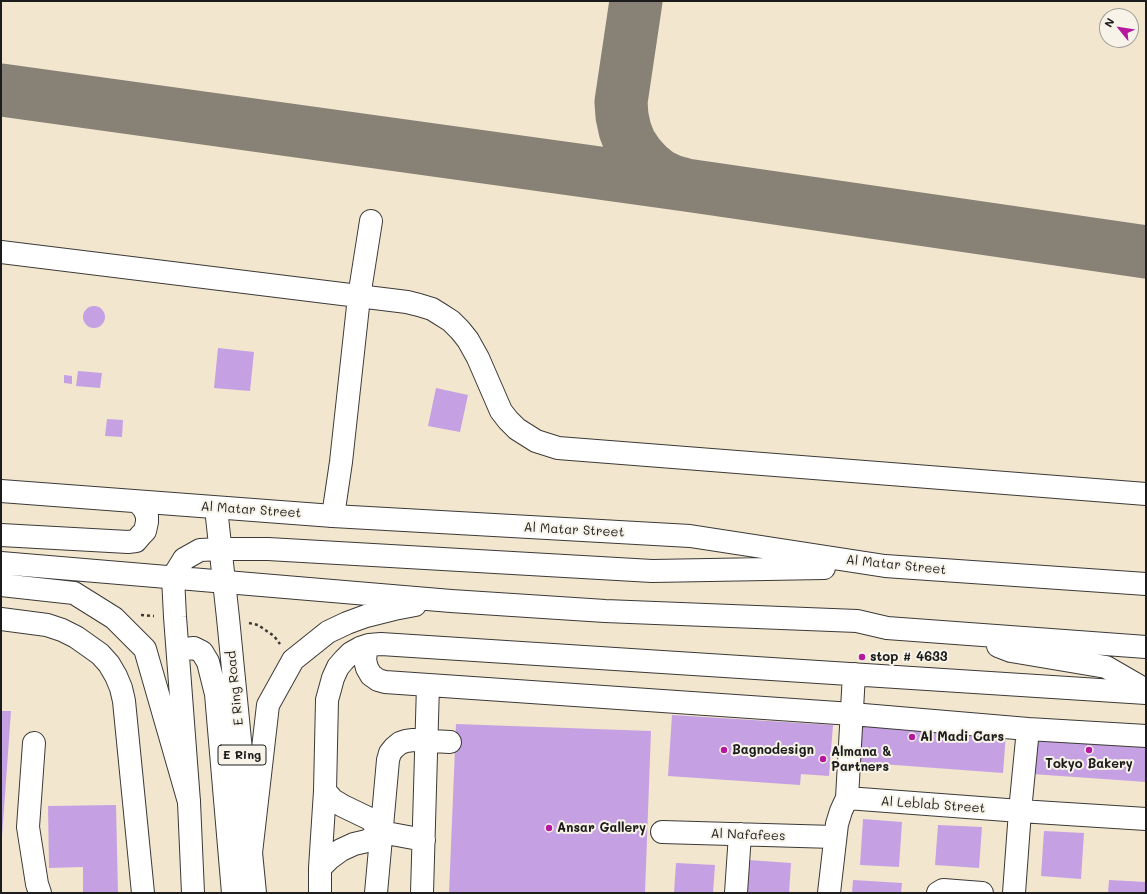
<!DOCTYPE html>
<style>
body{margin:0}
#map{position:relative;width:1147px;height:894px;overflow:hidden;background:#f3e6ce;font-family:Mali,sans-serif}
canvas{display:block}
.frame{position:absolute;inset:0;border:2px solid #1c1c1c;pointer-events:none}
.north{position:absolute;left:1099px;top:8px;width:40px;height:40px;box-sizing:border-box;background:#f7f3e8;border:1px solid #9f9d96;border-radius:50%;rotate:300deg;font-size:11px;font-weight:700;line-height:16px;text-align:center;color:#1c1c1c}
.north::after{content:'';display:block;margin:auto;width:14px;height:18px;background:#b5179e;clip-path:polygon(50% 0,100% 100%,50% 72%,0 100%)}
</style>
<div id="map">
<canvas width="1147" height="894"></canvas>
<div class="frame"></div>
<div class="north">N</div>
</div>
<script>
const g = document.querySelector('canvas').getContext('2d');
g.lineJoin = 'round';
const toPath = rows => new Path2D(rows.map(r => 'M' + r).join(''));
function trace(path, color, width, dash) { g.strokeStyle = color; g.lineWidth = width; g.lineCap = dash ? 'butt' : 'round'; g.setLineDash(dash || []); g.stroke(path); }
function fillPath(path, color) { g.fillStyle = color; g.fill(path, 'evenodd'); }
function write(font, color, halo, rows, align = 'center') {
  g.font = font + ' Mali,sans-serif'; g.lineWidth = 4; g.setLineDash([]); g.textBaseline = 'middle'; g.strokeStyle = halo; g.fillStyle = color; for (const [text, x, y, turn = 0] of rows) {
    g.save(); g.translate(x, y); g.rotate((+turn || 0) * Math.PI / 180); g.textAlign = isNaN(turn) ? turn : align; if (halo) g.strokeText(text, 0, 0); g.fillText(text, 0, 0); g.restore();
  }
}
const taxiway = toPath([
 [636,1,621,102,622,116,625,130,630,143,638,155,648,166,659,175,672,181,683,184],
 [1,90,686,185,1146,252]
]);
const building = toPath([
 '83 317a11 11 0 1 1 22 0a11 11 0 1 1-22 0Z',
 [218,348,254,352,250,391,214,388],
 [78,371,102,373,100,388,76,386],
 [64,375,72,376,72,384,64,383],
 [436,388,468,395,460,432,428,426],
 [107,419,123,420,122,437,105,436],
 [1,711,11,711,2,837,1,837],
 [672,715,833,725,829,776,801,774,800,785,668,776],
 [857,722,1006,734,1003,773,854,762],
 [456,724,651,731,645,893,449,893],
 [1035,736,1146,743,1146,782,1032,774],
 [116,805,118,893,83,893,83,867,49,868,48,806],
 [863,819,902,822,899,867,860,865],
 [938,825,982,827,979,868,935,865],
 [1044,831,1084,833,1081,879,1041,876],
 [749,860,791,863,789,893,747,893],
 [676,863,715,865,713,893,674,893],
 [853,880,902,883,901,893,852,893],
 [1109,880,1146,882,1146,893,1108,893]
]);
const path = toPath([
 [141,615,154,616],
 [249,623,258,625,274,636,280,644]
]);
const minor = toPath([
 [1,252,407,302,419,305,432,309,440,314,451,321,460,330,468,340,478,358,501,411,508,420,517,429,536,441,558,448,1146,494],
 [333,516,341,462,359,297,371,221],
 [1,619,47,625,62,630,76,637,100,654,109,664,116,676,121,688,124,701,143,893],
 [369,645,366,652,365,660,367,668,371,675,378,680,385,682,852,714,1028,729,1146,736],
 [34,743,28,827,37,884,40,893],
 [325,791,333,800,343,806,370,819,381,832,424,840],
 [847,798,1020,811,1146,819],
 [662,832,834,837],
 [320,868,330,858,341,850,354,844,367,841,381,832],
 [320,893,320,868,325,791,327,700,333,678,338,667,344,660,351,653,360,648,369,645,381,644,1146,693],
 [376,893,388,760,390,753,394,748,400,743,406,741,413,740,450,742],
 [422,893,428,685],
 [736,893,740,834],
 [829,893,837,824,841,811,847,798,854,674],
 [938,893,943,890,982,893],
 [1014,893,1020,811,1028,729]
]);
const major = toPath([
 [216,508,228,618,255,893],
 [173,577,175,617,189,802,193,893],
 [178,650,194,648,202,652,208,662,216,694,233,893]
]);
const highway = toPath([
 [1,491,333,516,690,536,885,566,1146,584],
 [1,535,128,542,136,541,141,535,145,531,147,522,147,516,144,509,138,502],
 [1,563,451,601,605,611,857,621,887,628,1146,647],
 [173,577,184,559,200,550,221,549,268,549,652,571,824,568],
 [1,585,74,593,114,618,145,649,189,802],
 [998,646,1011,651,1106,667,1146,690],
 [251,853,268,705,293,660,328,632,347,623,366,616,394,609,415,605]
]);
const markers = [
 [862,657,4,"#b5179e"],
 [912,737,4,"#b5179e"],
 [724,750,4,"#b5179e"],
 [1089,750,4,"#b5179e"],
 [823,759,4,"#b5179e"],
 [549,828,4,"#b5179e"]
];
const shields = [
 [242,755,48]
];
const shieldNames = [
 ["E Ring",242,755]
];
const streetNames = [
 ["Al Matar Street",251,510,4],
 ["Al Matar Street",574,530,3],
 ["Al Matar Street",896,565,6],
 ["E Ring Road",235,688,-96],
 ["Al Leblab Street",933,805,4],
 ["Al Nafafees",748,835,2]
];
const poiNames = [
 ["stop # 4633",870,657],
 ["Al Madi Cars",920,737],
 ["Bagnodesign",732,750],
 ["Almana &",831,752],
 ["Partners",831,767],
 ["Tokyo Bakery",1089,764,"center"],
 ["Ansar Gallery",557,828]
];
trace(taxiway, '#888175', 53);
fillPath(building, '#c5a1e4');
trace(minor, '#3c3a37', 24);
trace(major, '#3c3a37', 24);
trace(highway, '#3c3a37', 24);
trace(path, '#3c3a37', 2.5, [3, 3]);
trace(minor, '#fff', 22);
trace(major, '#fff', 22);
trace(highway, '#fff', 22);
for (const [x, y, r, color] of markers) { const dot = new Path2D(); dot.arc(x, y, r, 0, 2 * Math.PI); g.fillStyle = color; g.fill(dot); trace(dot, '#f7f3e8', 1.5); }
for (const [x, y, w] of shields) { const box = new Path2D(); box.roundRect(x - w / 2, y - 10, w, 20, 3); g.fillStyle = '#f7f3e8'; g.fill(box); trace(box, '#1c1c1c', 1); }
write('bold 12px', '#1c1c1c', null, shieldNames);
write('13px', '#1c1c1c', '#f7f3e8', streetNames);
write('bold 13px', '#1c1c1c', '#f7f3e8', poiNames, 'left');
</script>
